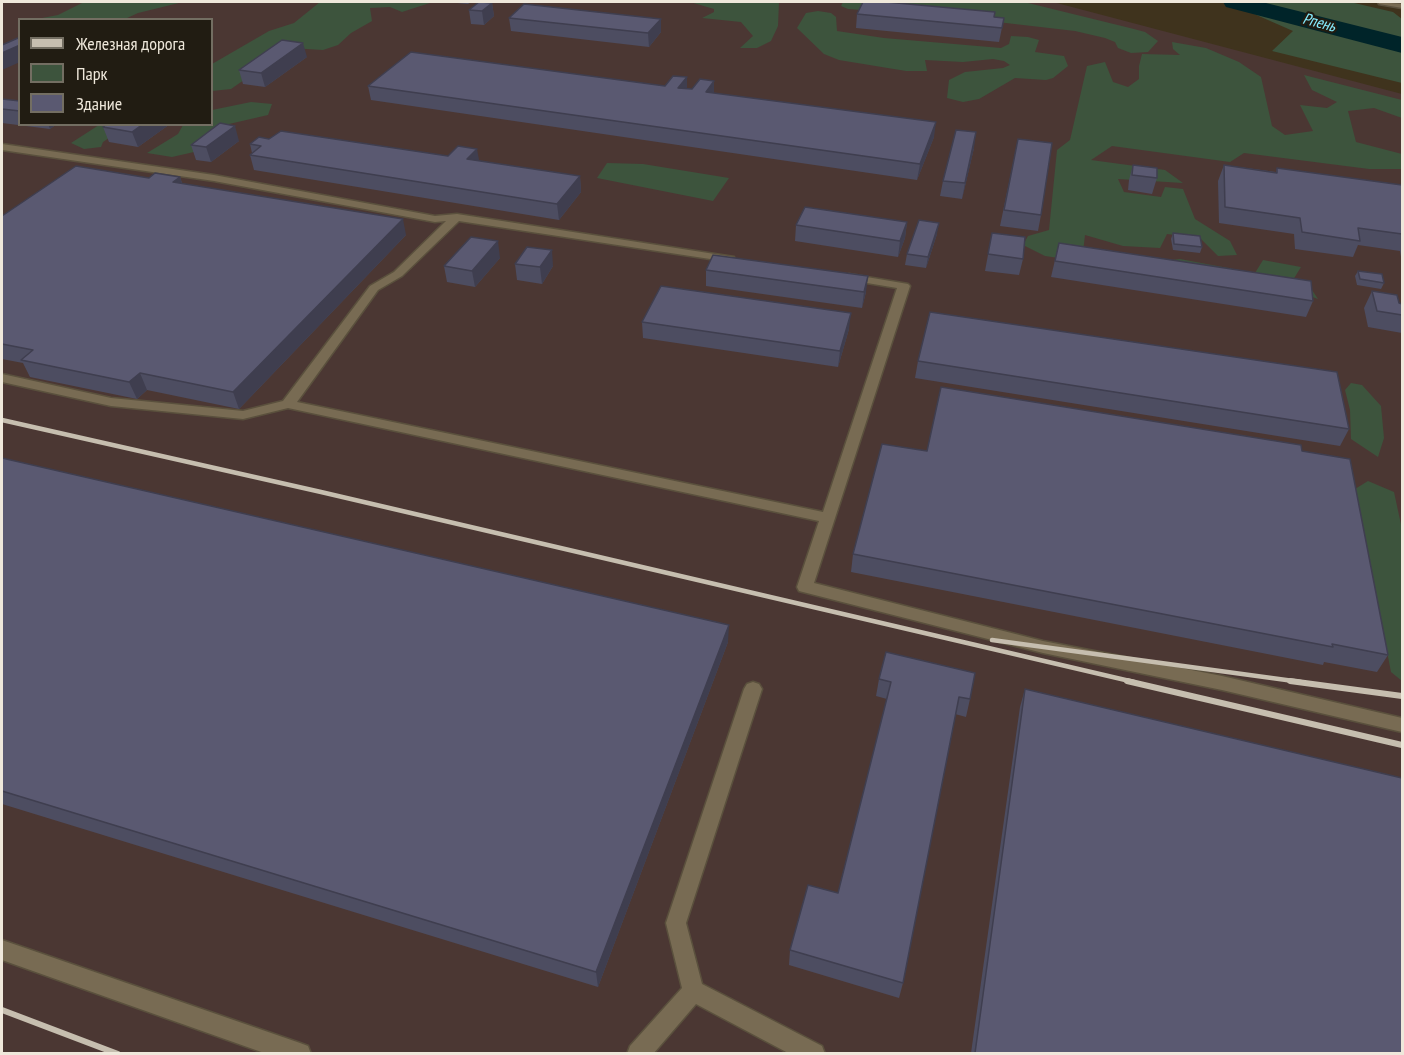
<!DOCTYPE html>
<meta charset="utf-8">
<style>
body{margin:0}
#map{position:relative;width:1404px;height:1055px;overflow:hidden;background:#3f331d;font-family:"PT Sans Narrow",sans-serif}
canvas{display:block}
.frame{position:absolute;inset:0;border:3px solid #efe8db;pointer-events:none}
.legend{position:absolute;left:18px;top:18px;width:195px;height:108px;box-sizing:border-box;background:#211c12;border:2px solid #736e62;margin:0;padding:8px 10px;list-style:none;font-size:18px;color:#efe8db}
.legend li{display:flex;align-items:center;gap:12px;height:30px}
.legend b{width:30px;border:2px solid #736e62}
</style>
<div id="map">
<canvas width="1404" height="1055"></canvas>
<div class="frame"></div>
<ul class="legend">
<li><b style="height:8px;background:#c6beaf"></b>Железная дорога</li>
<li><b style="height:16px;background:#3d543d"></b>Парк</li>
<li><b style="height:16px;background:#5a5971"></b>Здание</li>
</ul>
</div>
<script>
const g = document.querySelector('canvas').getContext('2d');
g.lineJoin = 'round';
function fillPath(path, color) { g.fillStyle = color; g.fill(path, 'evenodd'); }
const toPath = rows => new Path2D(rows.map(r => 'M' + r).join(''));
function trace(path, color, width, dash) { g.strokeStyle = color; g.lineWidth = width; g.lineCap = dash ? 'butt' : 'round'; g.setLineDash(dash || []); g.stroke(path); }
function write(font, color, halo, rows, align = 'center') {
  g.font = font + ' "PT Sans Narrow",sans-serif'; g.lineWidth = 4.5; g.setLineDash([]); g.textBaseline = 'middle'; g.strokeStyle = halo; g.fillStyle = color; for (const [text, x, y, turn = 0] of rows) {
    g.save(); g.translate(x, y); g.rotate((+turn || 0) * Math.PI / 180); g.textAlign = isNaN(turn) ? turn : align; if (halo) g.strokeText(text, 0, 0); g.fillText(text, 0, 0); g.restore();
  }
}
const industrial = toPath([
 [2,2,1053,2,1402,94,1402,1053,2,1054],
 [20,20,212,20,212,124,20,124]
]);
const green = toPath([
 [84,2,183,2,138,13,125,19,37,19,58,15],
 [320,2,433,2,402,12,390,7,370,8,372,21,351,33,338,45,323,50,290,48,231,89,212,91,212,64,269,31,294,23],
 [690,2,779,2,778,26,771,41,757,48,740,48,753,36,741,22,702,18,714,12,714,9],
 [843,2,923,3,1024,2,1134,29,1145,32,1158,41,1148,52,1131,53,1118,48,1115,42,1105,38,1075,31,954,17,848,9,841,6],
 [1232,2,1350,2,1393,12,1402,19,1402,83,1272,51,1293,31,1236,6],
 [818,11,831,13,836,17,837,31,884,38,1001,48,1009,44,1011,36,1028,37,1039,40,1035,52,1064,56,1068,66,1053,78,1046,80,1015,78,979,99,963,102,947,98,949,80,965,72,1003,68,1010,65,1004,61,993,59,963,62,925,60,927,71,906,71,839,60,824,54,797,28,806,13],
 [1172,42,1206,48,1239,62,1261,77,1272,126,1285,135,1313,131,1300,105,1327,108,1337,102,1312,90,1304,75,1402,100,1402,118,1374,108,1348,111,1356,142,1402,154,1402,169,1369,169,1244,153,1230,162,1112,146,1091,160,1165,170,1183,183,1118,179,1124,192,1161,197,1165,187,1183,189,1195,219,1230,241,1237,255,1218,256,1200,238,1167,234,1160,248,1123,246,1085,235,1083,252,1148,263,1180,259,1255,273,1263,260,1301,267,1293,280,1312,290,1318,299,1304,294,1045,256,1023,245,1028,236,1049,230,1057,150,1070,140,1087,66,1105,62,1113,82,1128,87,1139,79,1139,66,1142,54,1180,55,1173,49],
 [251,102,272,104,268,115,229,124,194,152,172,157,147,153,178,134,183,125,212,124,212,110],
 [99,125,128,125,103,142,101,147,84,149,71,143],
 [607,163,643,164,729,178,713,201,597,178],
 [1351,383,1362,385,1381,406,1384,438,1378,457,1351,439,1350,410,1345,390],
 [1368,481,1394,492,1402,529,1402,681,1391,672,1355,489]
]);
const river = toPath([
 [1223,2,1262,2,1402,37,1402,53,1226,7,1223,2]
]);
const service = toPath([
 [1378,2,1402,4,1402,8,1379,4,1378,2],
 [2,144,214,175,435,216,457,214,734,257,734,261,730,262,459,221,402,276,378,290,297,402,823,512,897,288,849,280,843,277,849,274,908,284,910,286,814,583,1043,641,1222,676,1402,718,1402,732,1222,690,1043,653,799,591,797,587,819,521,288,408,243,419,111,406,2,382,2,374,111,398,243,411,283,401,370,286,394,272,446,221,435,222,214,181,2,150,2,144],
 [753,682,759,684,762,689,686,923,702,984,822,1046,825,1054,790,1054,696,1004,653,1054,627,1054,630,1046,682,988,666,923,744,689,747,684,753,682],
 [2,940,300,1043,308,1046,311,1054,267,1054,2,960,2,940]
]);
const railFar1 = toPath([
 [2,420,321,492,1134,682],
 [992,640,1301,682]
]);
const rail = toPath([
 [1127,681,1402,745],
 [1290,681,1402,696],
 [2,1010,118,1054]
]);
const wall = toPath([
 [456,2,471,2,468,4,457,3],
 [492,3,494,16,484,25,471,24,469,10],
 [857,14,994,17,1004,18,999,42,856,28],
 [509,18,661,32,649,47,511,31],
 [307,57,265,87,243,84,239,70],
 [368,86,687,89,714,93,934,137,917,180,371,100],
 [2,99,20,101,20,124,57,124,50,129,2,123],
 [170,124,138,147,109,142,103,127],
 [269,139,479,161,580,176,581,192,559,220,254,170,250,155,252,153,250,144],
 [1018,139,1041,215,1038,231,1000,226],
 [239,141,211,162,196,160,191,145],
 [974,148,962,199,940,196,943,181],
 [1133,165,1157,178,1152,194,1128,190,1129,180],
 [1224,165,1276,172,1277,168,1402,185,1402,257,1401,257,1400,251,1358,245,1353,257,1295,249,1294,234,1219,223,1218,181],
 [180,177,182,183,406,235,239,409,147,390,137,399,30,377,23,363,2,359,2,216],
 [907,222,905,238,898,257,795,241,796,225],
 [992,233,1023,259,1019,275,985,271],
 [1173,233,1202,247,1200,253,1173,250,1171,239],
 [937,234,926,268,905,265,907,254],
 [1059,243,1313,301,1306,317,1051,277],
 [500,258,475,287,447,282,444,266],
 [515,264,553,266,542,284,517,280],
 [706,270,866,292,862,308,706,286],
 [1358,271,1384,283,1381,289,1357,285,1355,276],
 [1372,291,1399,303,1402,304,1402,333,1368,327,1364,308],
 [642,322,849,329,838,367,643,338],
 [918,361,1349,429,1340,446,915,378],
 [927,451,1302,451,1388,655,1377,672,1324,662,1323,665,851,572,853,554],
 [2,458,728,642,598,987,2,804],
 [879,679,970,699,966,717,955,714,903,983,899,998,789,965,790,950,838,893,887,699,876,696],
 [1025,689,1402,1053,971,1053,1020,707]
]);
const shadedWall = toPath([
 [492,3,494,16,484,25,482,11],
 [661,19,661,32,649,47,648,33],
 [303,43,307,57,265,87,261,73],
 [20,45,20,62,2,70,2,53],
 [687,77,687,92,678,88],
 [714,81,714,95,706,92],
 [936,122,934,137,917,180,920,164],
 [48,124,57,124,50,129],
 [143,124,170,124,138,147,132,132],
 [235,126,239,141,211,162,206,147],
 [976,132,974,148,962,199,965,183],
 [477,149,480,165,467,159],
 [580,176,581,192,559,220,557,204],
 [180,177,185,193,173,182],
 [403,219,406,235,239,409,233,392],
 [907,222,905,238,898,257,900,241],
 [939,223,937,234,926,268,928,257],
 [498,241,500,258,475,287,472,271],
 [552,250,553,266,542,284,540,267],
 [868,276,866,292,862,308,864,292],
 [851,313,849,329,838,367,840,351],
 [140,373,147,390,137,399,129,382],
 [729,625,728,642,598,987,596,972]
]);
const building = toPath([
 [479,2,481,2,492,3,482,11,469,10,479,2],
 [863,2,886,2,995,12,994,17,1004,18,1002,28,857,14,863,2],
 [524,4,661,19,648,33,509,18,524,4],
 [18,38,20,38,20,45,2,53,2,45,18,38],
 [282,40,303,43,261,73,239,70,282,40],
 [411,52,665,86,673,76,687,77,678,88,692,89,700,79,714,81,706,92,936,122,920,164,368,86,411,52],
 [2,99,20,101,20,111,2,109,2,99],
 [220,123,235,126,206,147,191,145,220,123],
 [107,124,143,124,132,132,103,127,107,124],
 [956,130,976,132,965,183,943,181,956,130],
 [281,131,448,156,458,146,477,149,467,159,580,176,557,204,250,155,261,146,250,144,259,137,269,139,281,131],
 [1018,139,1052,143,1041,215,1004,210,1018,139],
 [1133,165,1157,168,1157,178,1132,175,1133,165],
 [1224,165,1277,173,1277,168,1402,185,1402,234,1358,228,1360,241,1302,232,1300,218,1225,207,1224,165],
 [76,166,149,178,155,173,180,177,173,182,403,219,233,392,140,373,129,382,21,360,33,350,2,344,2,216,76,166],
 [805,207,907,222,900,241,796,225,805,207],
 [919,220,939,223,928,257,907,254,919,220],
 [992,233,1025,237,1023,259,988,254,992,233],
 [1173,233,1200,236,1202,247,1174,244,1173,233],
 [471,237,498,241,472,271,444,266,471,237],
 [1059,243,1311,281,1313,301,1055,261,1059,243],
 [527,247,552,250,540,267,515,264,527,247],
 [713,255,868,276,864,292,706,270,713,255],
 [1358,271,1382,274,1384,283,1360,279,1358,271],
 [661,286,851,313,840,351,642,322,661,286],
 [1372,291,1397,295,1399,303,1402,304,1402,315,1377,311,1372,291],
 [930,312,1337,372,1349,429,918,361,930,312],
 [941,387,1301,445,1302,451,1350,459,1388,655,1332,644,1333,647,853,554,882,444,927,451,941,387],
 [2,458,729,625,596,972,2,791,2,458],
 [886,652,975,673,970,699,959,697,903,983,790,950,808,885,838,893,891,682,879,679,886,652],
 [1025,689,1402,778,1402,1053,975,1053,1025,689]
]);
const farWaternames = [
 ["Рпень",1319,23,15]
];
fillPath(industrial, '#4b3733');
fillPath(green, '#3d543d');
fillPath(river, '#002429');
trace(service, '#5a503d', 3);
fillPath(service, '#786b53');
trace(railFar1, '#c6beaf', 4.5);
trace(rail, '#c6beaf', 6);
fillPath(wall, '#4d4d61');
fillPath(shadedWall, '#3f3e4f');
fillPath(building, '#5a5971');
trace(building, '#3f3e4f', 1.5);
write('italic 16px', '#86edff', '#211c12', farWaternames);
</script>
